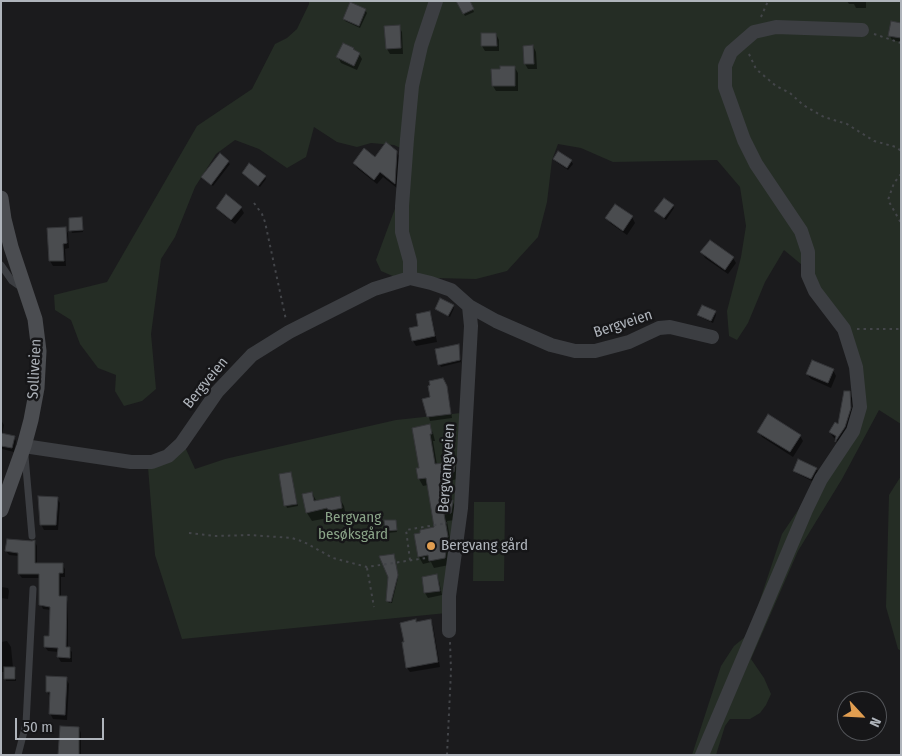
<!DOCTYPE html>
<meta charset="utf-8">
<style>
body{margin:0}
#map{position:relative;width:902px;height:756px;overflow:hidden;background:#1b1b1d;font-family:"Fira Sans Condensed",sans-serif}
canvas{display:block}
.frame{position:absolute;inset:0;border:2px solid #afb4bb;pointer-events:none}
.north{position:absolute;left:837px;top:691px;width:50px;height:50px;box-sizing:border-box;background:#161618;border:1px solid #535559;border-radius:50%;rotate:115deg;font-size:14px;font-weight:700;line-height:20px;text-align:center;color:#afb4bb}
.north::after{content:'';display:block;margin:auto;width:18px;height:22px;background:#e09d50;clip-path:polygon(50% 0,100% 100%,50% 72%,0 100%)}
.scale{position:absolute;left:15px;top:718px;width:89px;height:22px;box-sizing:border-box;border:2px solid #afb4bb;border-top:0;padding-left:6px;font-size:15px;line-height:18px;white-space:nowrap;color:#afb4bb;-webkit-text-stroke:4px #161618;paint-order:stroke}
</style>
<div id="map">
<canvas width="902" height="756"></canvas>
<div class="frame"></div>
<div class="north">N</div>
<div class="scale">50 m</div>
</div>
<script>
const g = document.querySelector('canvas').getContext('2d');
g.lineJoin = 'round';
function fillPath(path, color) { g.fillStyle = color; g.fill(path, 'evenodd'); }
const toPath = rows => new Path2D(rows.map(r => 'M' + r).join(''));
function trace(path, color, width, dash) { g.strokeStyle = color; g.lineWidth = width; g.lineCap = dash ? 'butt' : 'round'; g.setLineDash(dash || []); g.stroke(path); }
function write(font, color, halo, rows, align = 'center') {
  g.font = font + ' "Fira Sans Condensed",sans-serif'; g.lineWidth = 5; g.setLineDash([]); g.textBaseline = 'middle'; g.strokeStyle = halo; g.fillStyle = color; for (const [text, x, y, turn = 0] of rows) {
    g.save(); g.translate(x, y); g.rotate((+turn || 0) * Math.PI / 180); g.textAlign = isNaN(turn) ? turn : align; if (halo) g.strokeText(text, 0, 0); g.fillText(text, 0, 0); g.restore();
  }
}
const green = toPath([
 [309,1,901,1,901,424,879,410,842,479,798,551,751,659,764,678,771,694,766,705,760,713,750,719,730,719,725,726,716,755,692,755,721,666,734,646,745,637,756,612,782,534,831,461,857,408,850,342,802,265,784,250,765,282,748,323,737,340,729,336,727,311,741,257,746,226,740,187,717,160,613,162,581,148,558,144,552,160,547,202,538,237,507,271,476,279,395,277,381,271,376,260,400,195,411,153,394,145,371,143,357,147,337,142,314,127,306,157,287,168,259,149,235,140,216,154,195,187,175,237,161,259,151,334,156,389,142,401,124,406,115,391,116,375,98,368,80,344,71,320,55,310,54,295,107,282,197,126,252,89,275,44,287,38,297,29,309,4],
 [461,413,447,613,182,639,155,555,148,467,185,447,195,469,225,459,396,420],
 [901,476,901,651,898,649,886,607,889,495],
 [474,502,505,502,504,581,473,581]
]);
const shadow = toPath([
 [469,1,474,12,465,16,459,4],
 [847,1,866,1,866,8,856,8,854,4,849,4],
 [351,4,365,10,367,13,360,28,345,21,344,19],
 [901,25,901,42,892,40,890,36],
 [386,27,399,27,402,32,403,54,390,54,387,49],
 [496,34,499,40,499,51,485,51,482,46],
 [533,46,536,52,537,69,528,69,525,64],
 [354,52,359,54,362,59,357,70,341,63,338,57],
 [515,68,518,73,518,91,496,91,493,86],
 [396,152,400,157,397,188,383,177,377,184,357,168,354,163,376,159],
 [558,153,571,161,573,164,568,170,555,161,554,159],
 [220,155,230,164,213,186,203,177],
 [243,173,265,177,266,179,260,187],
 [615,205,632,217,635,223,627,235,610,223,607,218],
 [673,206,674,208,666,220,656,211],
 [218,208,241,208,244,213,235,224,221,213],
 [82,219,83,232,72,233,71,230],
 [65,228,68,233,69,248,65,249,66,266,53,266,50,261,48,229],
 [702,252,733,258,736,263,728,274,705,258],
 [453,305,454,308,450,317,436,309],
 [715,312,716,315,713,323,700,317,698,315],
 [429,313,432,318,437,342,416,346,413,341,410,329,420,327],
 [458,345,461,362,441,367,440,364],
 [833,370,836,376,831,388,811,379,807,374],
 [445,383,448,392,452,418,430,421,424,400,432,398],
 [849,393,852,398,853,411,847,433,839,446,837,440,833,437,830,432,839,426],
 [1,420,4,425,2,435,14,437,16,441,14,452,2,449,1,451],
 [429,426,433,433,435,441,433,441,437,465,454,463,458,471,458,479,448,481,452,501,456,508,455,520,447,521,451,544,447,545,450,559,449,565,434,568,431,562,423,564,419,557,436,528,428,485,423,486,419,479,417,469,421,469],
 [759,432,800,436,803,441,793,457,762,437],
 [816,469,818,471,812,481,796,473,795,471],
 [290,473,298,506,287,508,286,505],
 [312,493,317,502,339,497,344,506,346,516,334,519,333,517,312,521,307,513,303,495],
 [57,498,60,503,58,530,44,530,41,524],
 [395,521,397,532,387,533,386,530],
 [35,542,37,546,37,564,62,565,65,569,65,577,61,577,61,597,66,597,68,602,68,648,72,652,72,662,61,662,58,657,59,652,48,651,45,647,50,638,51,610,43,609,41,604,40,578,22,578,19,574,19,556,9,555,6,551],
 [394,555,398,578,392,603,389,603,387,600],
 [436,576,439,581,442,595,428,598,425,593],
 [1,587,8,588,9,591,8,599,1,598],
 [415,621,417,623,430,621,433,625,440,667,410,672,407,668,405,643],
 [7,641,11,647,13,668,16,670,16,681,6,681,5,672,1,672,1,642],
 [66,678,69,684,67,720,53,719,50,713,50,697,47,691],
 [79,728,81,733,81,755,60,755]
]);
const building = toPath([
 [456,1,470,1,474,9,463,14,456,1],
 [350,2,366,9,359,26,343,19,350,2],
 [891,21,901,23,901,38,888,36,891,21],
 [400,25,401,48,386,49,384,26,400,25],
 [481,33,496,33,497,46,481,46,481,33],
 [343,43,354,48,353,49,360,53,354,66,336,57,343,43],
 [533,45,534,64,524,64,523,46,533,45],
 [500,66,515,66,515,86,492,86,491,69,500,69,500,66],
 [386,142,397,151,395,184,380,172,374,180,353,163,364,148,375,157,386,142],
 [558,151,572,160,567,168,553,159,558,151],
 [220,153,229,161,211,185,201,177,220,153],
 [249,163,266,176,258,186,242,173,249,163],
 [226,194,242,207,231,220,216,208,226,194],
 [664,198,674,205,664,218,654,211,664,198],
 [615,204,633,216,623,231,605,218,615,204],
 [82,217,83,230,69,231,69,218,82,217],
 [66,227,67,243,63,244,64,261,49,261,47,228,66,227],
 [710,240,734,257,725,270,700,252,710,240],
 [440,298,454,305,448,316,435,309,440,298],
 [702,305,716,311,711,321,697,315,702,305],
 [430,311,435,336,412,341,409,328,418,326,416,314,430,311],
 [459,344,460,360,438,365,435,349,459,344],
 [812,360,834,369,828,383,806,374,812,360],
 [443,378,447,386,451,414,427,417,422,399,430,397,428,386,430,385,429,381,443,378],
 [844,391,850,391,851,408,845,427,835,442,836,436,829,432,835,422,838,424,844,391],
 [768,414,801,435,790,452,757,432,768,414],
 [430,424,432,434,430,434,435,464,454,462,455,464,454,472,445,474,450,501,453,500,451,513,444,514,448,537,444,538,446,551,445,558,429,561,428,555,418,557,414,534,420,533,420,530,434,527,426,478,418,479,416,468,419,468,412,428,430,424],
 [1,433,15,436,12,448,1,446,1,433],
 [798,459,817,468,811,479,793,471,798,459],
 [291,472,297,504,284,506,279,474,291,472],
 [312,492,314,501,340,496,342,508,328,511,327,508,306,513,302,494,312,492],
 [38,496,58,497,56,525,40,525,38,496],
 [384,520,396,520,397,530,385,531,384,520],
 [7,539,32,541,35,540,35,563,63,563,63,573,59,573,59,596,67,596,66,647,70,647,70,658,57,657,58,648,44,647,44,636,49,636,50,607,39,605,39,574,18,574,18,553,5,551,7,539],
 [394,554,398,575,391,602,386,601,388,577,379,556,394,554],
 [437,574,440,591,424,593,422,577,437,574],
 [416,619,416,622,431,619,438,662,406,668,402,642,404,642,400,623,416,619],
 [4,667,15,667,15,679,4,679,4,667],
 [46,676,67,677,65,715,49,714,50,692,46,692,46,676],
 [60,726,79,727,79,755,58,755,60,726]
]);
const path = toPath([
 [761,17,768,1],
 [874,34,901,43],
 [749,54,756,69,776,86,790,93,803,105,824,117,847,124,874,141,896,147,901,151],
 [901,174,894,183,888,200,901,223],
 [254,203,262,214,265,222,286,320],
 [857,329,901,329],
 [189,533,216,536,250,535,292,538,304,542,333,558,367,567,426,558],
 [410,560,406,530,447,523],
 [367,568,374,607],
 [447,755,451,671,450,642]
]);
const lane = toPath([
 [1,265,12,281,22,288],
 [25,456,32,536],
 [18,755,26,724,33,589]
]);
const street = toPath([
 [410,278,410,261,402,232,402,206,407,139,412,86,421,46,436,1],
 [24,446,131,462,152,462,168,456,181,444,217,392,252,355,289,332,374,289,410,278,431,283,451,290,469,306,496,321,551,345,575,351,595,351,629,342,659,328,670,327,712,337],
 [449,631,449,596,461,508,471,326,469,306],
 [702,755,806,510,821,479,853,431,860,407,856,367,844,329,815,291,808,275,808,252,801,231,756,164,744,140,725,87,725,66,731,52,754,32,776,27,862,30]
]);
const secondary = toPath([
 [1,198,4,219,11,247,35,319,39,351,37,388,31,420,24,446,1,510]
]);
const markers = [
 [431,546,5,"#e09d50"]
];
const streetNames = [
 ["Bergveien",623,324,-18],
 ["Solliveien",35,369,-87],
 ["Bergveien",206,383,-51],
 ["Bergvangveien",447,468,-86]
];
const parkNames = [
 ["Bergvang",353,518],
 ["besøksgård",353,535]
];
const poiNames = [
 ["Bergvang gård",441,546]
];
fillPath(green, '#252d25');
fillPath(shadow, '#0007');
fillPath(building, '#4a4c4f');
trace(building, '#353639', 1);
trace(path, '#434549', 2, [2.5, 4]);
trace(lane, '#3c3e42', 7);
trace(street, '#3c3e42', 14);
trace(secondary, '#4b4d51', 15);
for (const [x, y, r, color] of markers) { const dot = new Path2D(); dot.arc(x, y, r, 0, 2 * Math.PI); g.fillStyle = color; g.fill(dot); trace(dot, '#161618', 2); }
write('15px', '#afb4bb', '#161618', streetNames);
write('15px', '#8aa488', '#161618', parkNames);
write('15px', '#afb4bb', '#161618', poiNames, 'left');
</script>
